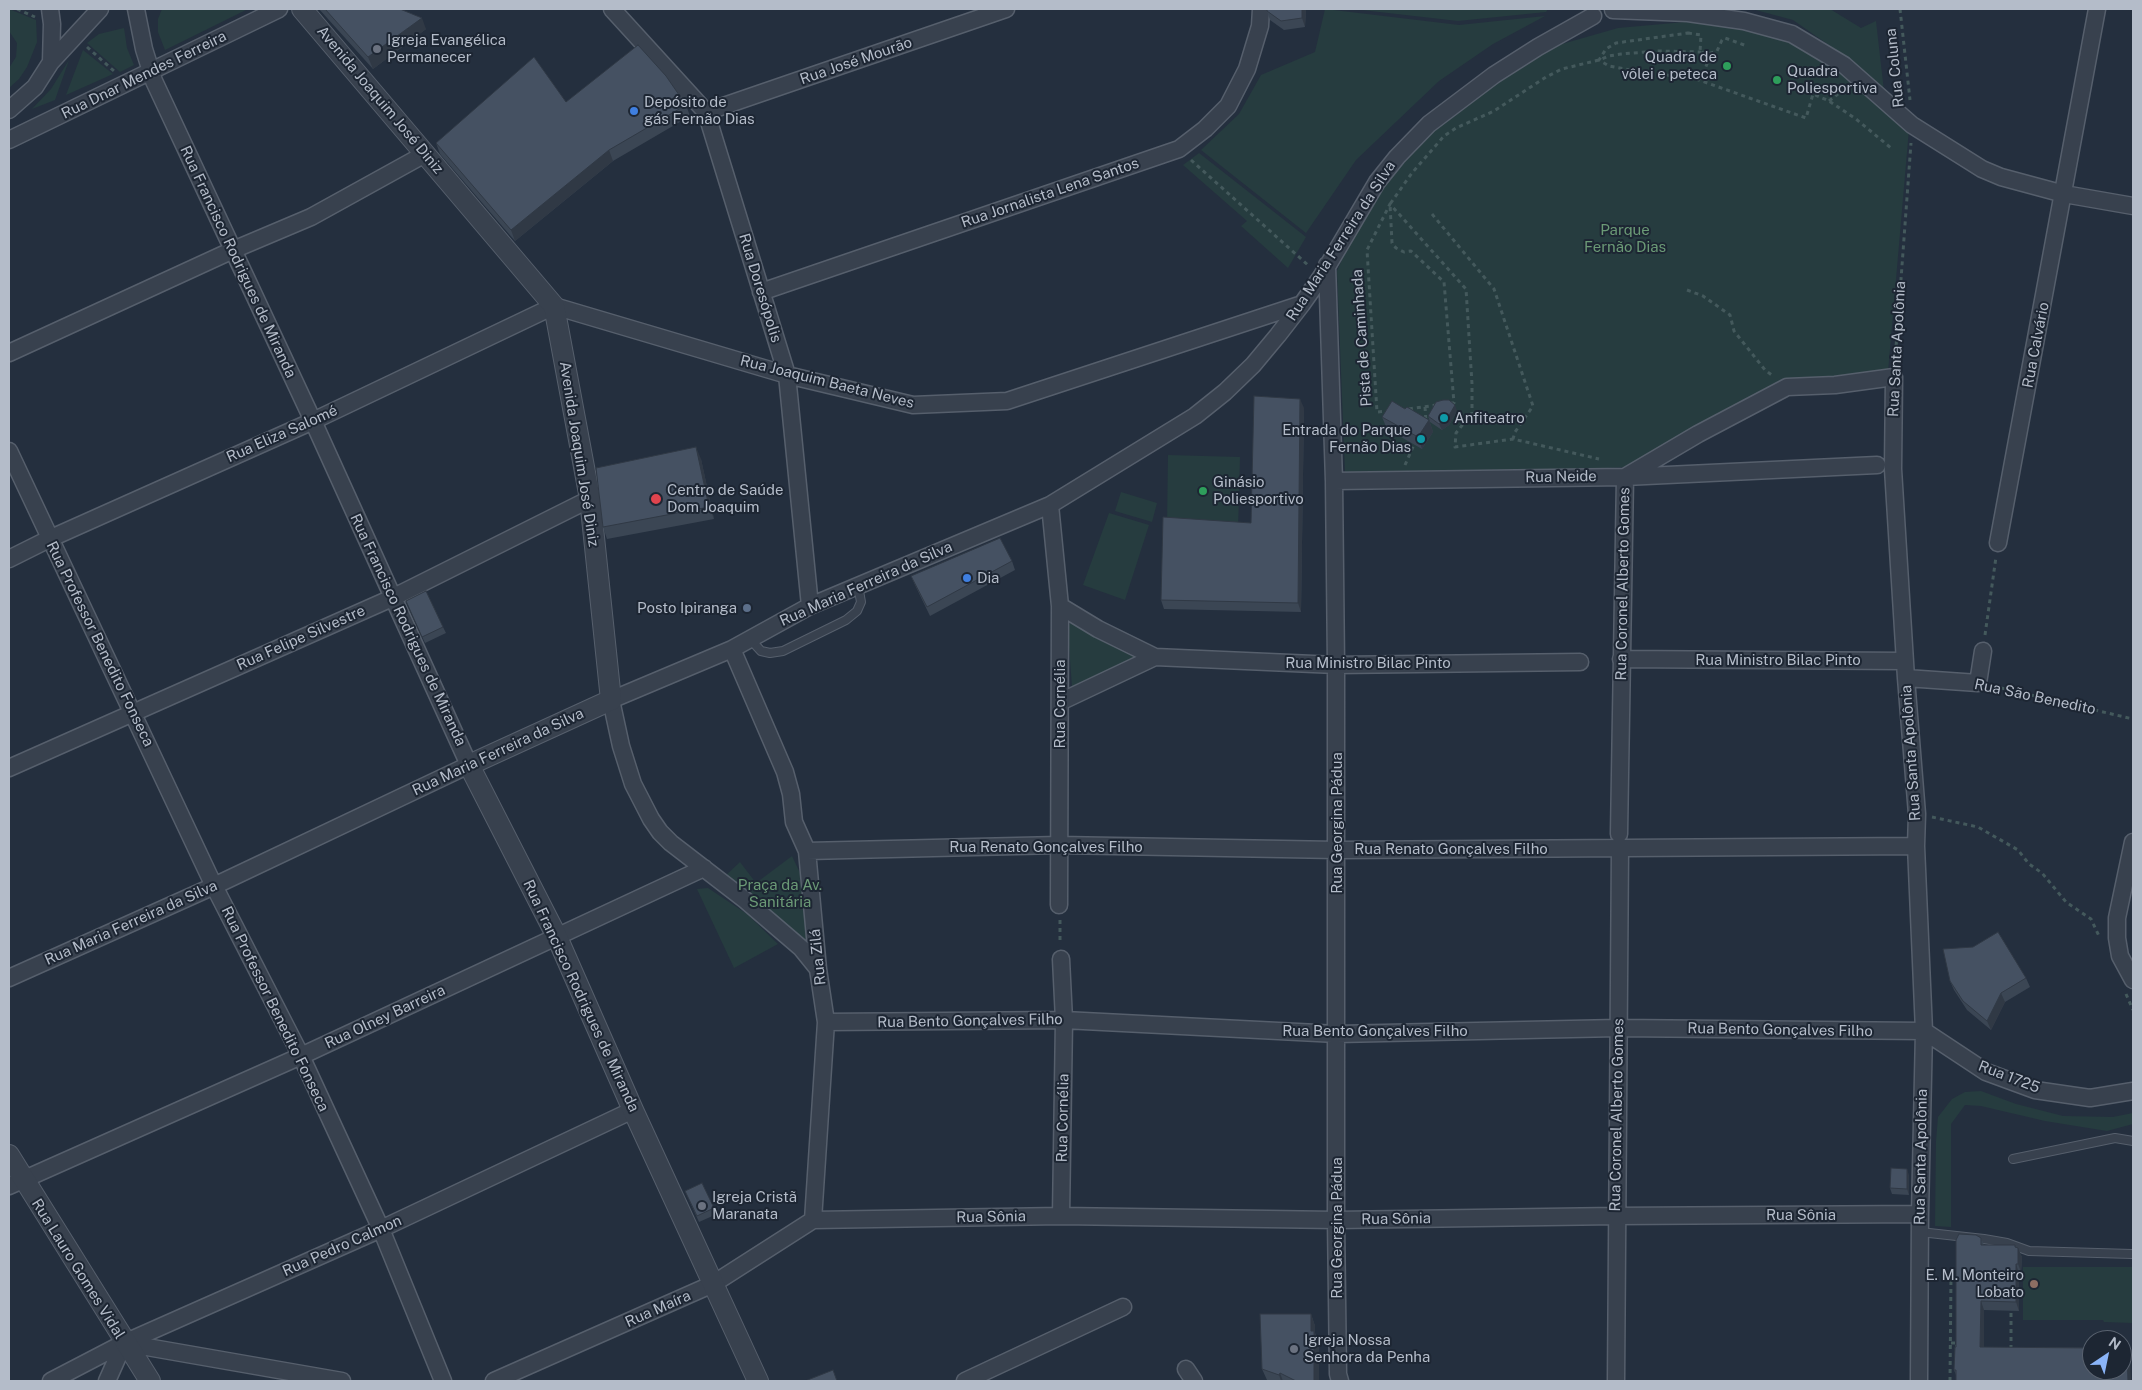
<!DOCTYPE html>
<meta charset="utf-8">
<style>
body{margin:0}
#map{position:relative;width:2142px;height:1390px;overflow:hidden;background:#242f3e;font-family:"Public Sans",sans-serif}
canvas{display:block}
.frame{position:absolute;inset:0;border:10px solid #b4bcc9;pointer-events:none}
.north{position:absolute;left:2082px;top:1330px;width:50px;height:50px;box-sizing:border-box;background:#1d2633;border:1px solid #59626f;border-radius:50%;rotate:34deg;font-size:14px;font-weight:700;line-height:20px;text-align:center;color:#b4bcc9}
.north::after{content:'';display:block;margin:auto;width:18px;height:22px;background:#8ab4f8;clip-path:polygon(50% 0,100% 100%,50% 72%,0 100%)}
</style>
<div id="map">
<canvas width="2142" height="1390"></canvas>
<div class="frame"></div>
<div class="north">N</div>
</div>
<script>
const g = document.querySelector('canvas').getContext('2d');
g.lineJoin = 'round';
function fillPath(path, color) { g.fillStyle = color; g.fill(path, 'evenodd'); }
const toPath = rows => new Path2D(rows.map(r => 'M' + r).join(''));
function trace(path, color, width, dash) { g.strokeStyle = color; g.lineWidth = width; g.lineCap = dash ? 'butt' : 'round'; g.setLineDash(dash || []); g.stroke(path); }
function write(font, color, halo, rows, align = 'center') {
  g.font = font + ' "Public Sans",sans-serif'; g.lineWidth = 4; g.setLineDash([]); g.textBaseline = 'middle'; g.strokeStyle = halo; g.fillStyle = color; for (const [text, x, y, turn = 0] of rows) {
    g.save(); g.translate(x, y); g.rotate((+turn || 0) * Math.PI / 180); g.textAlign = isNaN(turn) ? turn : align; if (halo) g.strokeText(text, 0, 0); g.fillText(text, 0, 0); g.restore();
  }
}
const green = toPath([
 [9,9,36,20,37,42,27,67,19,79,9,88,9,68,16,57,17,43,9,31],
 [162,9,248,9,165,50,158,32,158,19],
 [1325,9,1459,25,1545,16,1493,44,1439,81,1356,160,1306,233,1201,150,1239,114,1261,75,1315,52],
 [1353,9,1548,9,1546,12,1458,21],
 [1752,9,1830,9,1861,28,1876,21,1884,91,1846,57,1793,20],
 [1685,22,1742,25,1788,38,1841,70,1909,129,1888,372,1795,380,1631,467,1521,471,1345,472,1337,271,1349,244,1396,166,1426,133,1522,64,1562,44,1618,28],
 [124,28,127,48,134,65,120,72,87,43,99,34],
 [83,50,113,74,66,95],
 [69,60,55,100,32,109,51,89],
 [1199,153,1306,237,1288,268,1241,226,1247,221,1183,165],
 [1168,455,1240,457,1238,531,1167,526],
 [1121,492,1157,503,1152,522,1115,511],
 [1109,513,1149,525,1125,600,1083,585],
 [1072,623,1141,654,1141,658,1078,687,1072,687,1068,633,1068,625],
 [792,856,800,873,806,906,808,943,802,944,723,878,740,862,756,883],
 [708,888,747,914,778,944,734,968,697,889],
 [1981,1091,2016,1104,2063,1116,2113,1117,2133,1113,2133,1124,2107,1131,2045,1121,1981,1106,1965,1105,1951,1124,1951,1227,1935,1226,1936,1141,1938,1117,1952,1099,1965,1092],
 [2023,1267,2132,1267,2133,1323,2104,1322,2103,1320,2023,1320]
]);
const path = toPath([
 [17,9,35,17],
 [1900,9,1910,100],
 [1688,33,1701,35,1700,52,1708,54,1717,51,1722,40,1725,38,1747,46],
 [87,47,114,71],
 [1696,79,1806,118,1813,94,1829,101,1856,119,1891,148],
 [1829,101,1838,94],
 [1191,160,1309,266],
 [1432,214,1494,289,1533,406,1515,432,1513,439],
 [1687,290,1703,296,1730,315,1734,331,1765,370,1773,376],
 [1895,361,1911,143],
 [1451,403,1454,403,1444,282,1411,251,1404,252,1396,248,1392,243,1390,204,1412,173,1444,136,1456,128,1494,111,1546,77,1562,69,1599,60,1609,56,1621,54,1659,51,1700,52,1707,59,1707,64,1701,78,1696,79,1630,70,1609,66,1599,60,1606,49,1616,43,1688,33,1688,28],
 [1425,407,1426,422],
 [1401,410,1437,405],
 [1390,411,1377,412,1367,250,1390,204,1466,289,1472,384,1472,413,1456,433,1455,447,1513,439,1599,459],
 [1405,465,1416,440],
 [1985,635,1996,557],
 [1993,686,2133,719],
 [1932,817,1978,827,2018,850,2029,864,2042,873,2066,902,2091,919,2099,936],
 [1060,920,1060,944],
 [2126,994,2133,1010],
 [2011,1313,2011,1348],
 [1951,1343,1957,1343,1956,1351],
 [1950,1381,1951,1276]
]);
const service = toPath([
 [750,639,761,651,770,653,783,651,846,620,857,611,861,602,858,585],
 [2013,1159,2115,1138,2133,1141],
 [1920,1232,1984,1239,2007,1243,2029,1251,2132,1254]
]);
const minor = toPath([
 [50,9,52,24,51,62],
 [612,9,706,112,787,375,810,606],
 [1613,10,1688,13,1744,21,1792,34,1844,65,1912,125,1982,169,2001,177,2064,194,2133,206],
 [9,110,35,87,51,62,100,9],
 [706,112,1006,9],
 [9,140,279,9],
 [1327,265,1334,481,1336,665,1336,1220,1338,1374,1340,1381],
 [761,292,1179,149,1205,129,1228,106,1247,69,1260,26,1261,9],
 [9,353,233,250,311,217,425,154],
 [9,451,214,886,301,1056,381,1229,443,1381],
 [1334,481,1625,477,1877,465],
 [1050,505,1060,606,1059,905],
 [1998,543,2097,9],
 [9,559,49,539,313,421,554,306,787,375,913,405,1007,401,1302,304],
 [1060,606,1098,629,1155,657,1336,665,1580,662],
 [732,649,785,772,791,794,794,822,807,851,818,969,826,1022,813,1220],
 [1621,659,1905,661],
 [1906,678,1978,683,1983,651],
 [1060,702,1155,657],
 [9,768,392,598,590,499],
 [1619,834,1625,477,1698,434,1787,387,1835,385,1894,377,1893,469,1906,678,1917,814,1916,846,1924,1031,1920,1214,1919,1381],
 [2133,842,2117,918,2117,938,2120,956,2133,980],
 [807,851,1059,845,1337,850,1916,846],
 [1061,959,1064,1020,1061,1216],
 [818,969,801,948,745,900,671,843,660,832,651,819,633,784,621,746,611,700,732,649,810,606,1050,505,1195,416,1225,392,1253,365,1278,335,1302,304,1321,277,1377,182,1397,157,1429,124,1494,75,1538,47,1593,16],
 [9,978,214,886,469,765,313,421,154,81,144,49,136,9],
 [826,1022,1064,1020,1337,1034,1618,1028,1924,1031,1986,1072,2035,1090,2090,1098,2133,1091],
 [9,1186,301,1056,704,868],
 [813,1220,1061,1216,1336,1220,1616,1216,1920,1214],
 [1186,1369,1194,1381],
 [51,1381,124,1343,381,1229,633,1110],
 [107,1381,124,1343,342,1381],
 [494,1381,713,1284,813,1220],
 [965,1381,1123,1307],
 [1616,1381,1620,848]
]);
const tertiary = toPath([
 [302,9,554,306,590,499,611,700,469,765,557,937,633,1110,758,1381],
 [9,1155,150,1381]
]);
const wall = toPath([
 [319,9,400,9,426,29,373,69],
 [1267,9,1306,9,1305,27,1284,30,1270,20,1267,11],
 [566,102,686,105,690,116,613,161,515,241,440,154,436,143],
 [1304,408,1301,612,1164,609,1161,600,1251,523],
 [1405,409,1429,420,1433,432,1422,449,1387,429,1382,417],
 [1457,411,1449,425,1442,430,1430,422,1428,416],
 [701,459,714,519,607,539,603,527],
 [1012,561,1015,570,930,616,915,585,911,576],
 [406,601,443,627,446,633,425,643],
 [2026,978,2030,987,2005,1002,1991,1030,1967,1010,1954,990,1950,981],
 [1909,1175,1909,1195,1892,1194,1890,1188],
 [685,1191,714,1208,717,1214,699,1222],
 [1981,1238,1984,1245,2015,1245,2022,1257,2021,1272,2019,1273,2019,1311,1984,1310,1984,1347,2127,1348,2130,1356,1956,1375,1954,1370,1956,1347],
 [1311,1314,1315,1326,1315,1333,1319,1343,1319,1381,1269,1381,1267,1380,1262,1369]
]);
const shadedWall = toPath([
 [1302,9,1306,9,1305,27,1302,18],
 [422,18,426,29,373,69,368,57],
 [609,150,613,161,515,241,511,230],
 [1300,399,1304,408,1301,612,1298,603],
 [1455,405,1457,411,1449,425,1442,430,1439,424],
 [1429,420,1433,432,1422,449,1418,437],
 [696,447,701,459,714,519,709,507],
 [2001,993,2005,1002,1991,1030,1987,1021],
 [1907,1169,1909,1175,1909,1195,1907,1189],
 [2015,1245,2018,1254,2018,1248,2022,1257,2021,1272,2018,1264],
 [2016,1264,2019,1273,2019,1311,2016,1302],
 [1981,1301,1984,1310,1984,1356,1980,1347],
 [1311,1314,1315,1326,1315,1333,1319,1343,1319,1381,1314,1381,1311,1331],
 [2127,1348,2130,1356,2131,1381,2128,1381],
 [1280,1373,1283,1381,1281,1381,1279,1375]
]);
const building = toPath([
 [325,9,400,9,422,18,368,57,325,9],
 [1267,9,1302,9,1302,18,1281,21,1267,11,1267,9],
 [638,45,666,76,686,105,609,150,511,230,436,143,534,57,566,102,638,45],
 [1254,396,1300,399,1298,603,1161,600,1163,517,1251,523,1254,396],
 [1443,400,1449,400,1455,405,1447,419,1439,424,1428,416,1436,402,1443,400],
 [1392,401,1405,409,1407,407,1429,420,1418,437,1382,417,1392,401],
 [696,447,709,507,603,527,596,468,696,447],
 [1000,538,1012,561,927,607,911,576,1000,538],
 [426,591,443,627,422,637,406,601,426,591],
 [1998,932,2026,978,2001,993,1987,1021,1963,1001,1950,981,1943,949,1973,947,1998,932],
 [1891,1168,1907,1169,1907,1189,1890,1188,1891,1168],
 [702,1183,714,1208,697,1216,685,1191,702,1183],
 [1959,1234,1976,1235,1981,1238,1981,1245,2015,1245,2015,1247,2018,1248,2018,1264,2016,1264,2016,1302,1981,1301,1980,1347,2092,1348,2092,1370,2122,1370,2122,1348,2127,1348,2128,1381,1956,1381,1956,1370,1954,1370,1955,1347,1956,1347,1956,1240,1959,1234],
 [1260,1314,1311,1314,1311,1331,1314,1331,1314,1381,1296,1381,1280,1373,1279,1375,1262,1369,1260,1314],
 [833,1370,837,1381,805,1381,833,1370]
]);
const markers = [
 [377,49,5,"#6b7280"],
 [1727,66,5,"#2e9e5b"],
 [1777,80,5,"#2e9e5b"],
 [634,111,5,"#3f7fe0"],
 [1444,418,5,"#0f9aa8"],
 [1421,439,5,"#0f9aa8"],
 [1203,491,5,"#2e9e5b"],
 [656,499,6,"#e0444e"],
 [967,578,5,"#3f7fe0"],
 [747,608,5,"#5c6f8a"],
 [702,1206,5,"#6b7280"],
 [2034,1284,5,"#8d6e63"],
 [1294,1349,5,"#6b7280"]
];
const poiNames = [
 ["Igreja Evangélica",387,40],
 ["Permanecer",387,57],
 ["Quadra de",1717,57,"right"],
 ["vôlei e peteca",1717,74,"right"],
 ["Quadra",1787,71],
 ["Poliesportiva",1787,88],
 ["Depósito de",644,102],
 ["gás Fernão Dias",644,119],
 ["Anfiteatro",1454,418],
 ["Entrada do Parque",1411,430,"right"],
 ["Fernão Dias",1411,447,"right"],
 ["Ginásio",1213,482],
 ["Poliesportivo",1213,499],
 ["Centro de Saúde",667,490],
 ["Dom Joaquim",667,507],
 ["Dia",977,578],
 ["Posto Ipiranga",737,608,"right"],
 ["Igreja Cristã",712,1197],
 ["Maranata",712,1214],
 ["E. M. Monteiro",2024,1275,"right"],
 ["Lobato",2024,1292,"right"],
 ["Igreja Nossa",1304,1340],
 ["Senhora da Penha",1304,1357]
];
const streetNames = [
 ["Rua José Mourão",856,61,-19],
 ["Rua Coluna",1895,68,-96],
 ["Rua Dnar Mendes Ferreira",144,75,-26],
 ["Avenida Joaquim José Diniz",380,100,50],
 ["Rua Jornalista Lena Santos",1050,193,-19],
 ["Rua Maria Ferreira da Silva",1341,241,-57],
 ["Rua Francisco Rodrigues de Miranda",238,262,65],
 ["Rua Doresópolis",760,288,73],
 ["Pista de Caminhada",1362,338,-94],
 ["Rua Calvário",2036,345,-79],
 ["Rua Santa Apolônia",1897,349,-87],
 ["Rua Joaquim Baeta Neves",827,382,14],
 ["Rua Eliza Salomé",282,434,-24],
 ["Avenida Joaquim José Diniz",579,454,81],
 ["Rua Neide",1561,477,-1],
 ["Rua Maria Ferreira da Silva",866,584,-24],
 ["Rua Coronel Alberto Gomes",1623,584,-89],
 ["Rua Francisco Rodrigues de Miranda",408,630,65],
 ["Rua Felipe Silvestre",301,638,-24],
 ["Rua Professor Benedito Fonseca",100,644,64],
 ["Rua Ministro Bilac Pinto",1778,660],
 ["Rua Ministro Bilac Pinto",1368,663],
 ["Rua São Benedito",2035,697,12],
 ["Rua Cornélia",1060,704,-90],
 ["Rua Maria Ferreira da Silva",498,752,-25],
 ["Rua Santa Apolônia",1911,753,-94],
 ["Rua Georgina Pádua",1337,823,-90],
 ["Rua Renato Gonçalves Filho",1046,847],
 ["Rua Renato Gonçalves Filho",1451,849],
 ["Rua Maria Ferreira da Silva",131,923,-24],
 ["Rua Zilá",818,957,-96],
 ["Rua Francisco Rodrigues de Miranda",581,996,65],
 ["Rua Professor Benedito Fonseca",275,1009,64],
 ["Rua Olney Barreira",385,1017,-25],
 ["Rua Bento Gonçalves Filho",970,1021,-1],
 ["Rua Bento Gonçalves Filho",1780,1030,1],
 ["Rua Bento Gonçalves Filho",1375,1031],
 ["Rua 1725",2009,1077,21],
 ["Rua Coronel Alberto Gomes",1617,1115,-89],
 ["Rua Cornélia",1063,1118,-89],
 ["Rua Santa Apolônia",1921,1157,-89],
 ["Rua Sônia",1801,1215],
 ["Rua Sônia",991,1217,-1],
 ["Rua Sônia",1396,1219,-1],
 ["Rua Georgina Pádua",1337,1228,-90],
 ["Rua Pedro Calmon",342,1246,-24],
 ["Rua Lauro Gomes Vidal",78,1269,58],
 ["Rua Maíra",658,1309,-24]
];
const parkNames = [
 ["Parque",1625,230],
 ["Fernão Dias",1625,247],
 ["Praça da Av.",780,885],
 ["Sanitária",780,902]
];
fillPath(green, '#263c3f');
trace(service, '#565f6c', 10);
trace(minor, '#565f6c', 19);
trace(tertiary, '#565f6c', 22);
trace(path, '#44595c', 3, [4, 4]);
trace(service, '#38414e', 8);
trace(minor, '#38414e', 16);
trace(tertiary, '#38414e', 20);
fillPath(wall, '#3b4654');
fillPath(shadedWall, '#303945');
fillPath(building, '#455162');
trace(building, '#303945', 1);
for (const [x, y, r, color] of markers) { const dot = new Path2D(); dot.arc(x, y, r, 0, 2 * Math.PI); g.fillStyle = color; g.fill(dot); trace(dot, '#1d2633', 2); }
write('15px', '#b4bcc9', '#1d2633', poiNames, 'left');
write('15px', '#b4bcc9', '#1d2633', streetNames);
write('15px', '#6b9a76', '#1d2633', parkNames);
</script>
